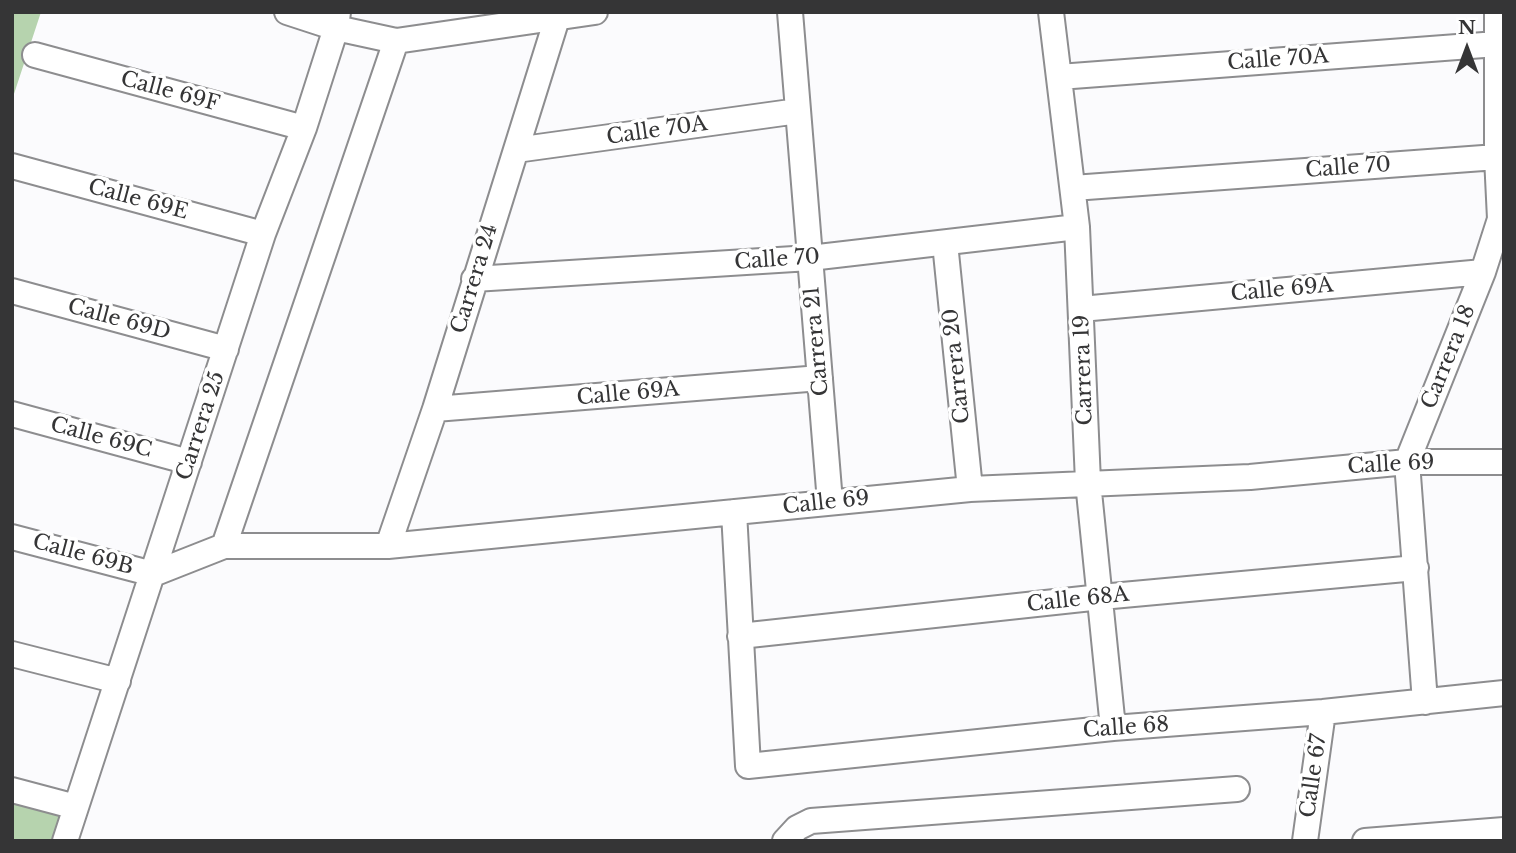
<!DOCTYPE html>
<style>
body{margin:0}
#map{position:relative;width:1516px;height:853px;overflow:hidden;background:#fbfbfd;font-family:"Libre Baskerville",serif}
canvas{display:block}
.frame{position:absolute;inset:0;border:14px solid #353536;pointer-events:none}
.north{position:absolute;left:1432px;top:14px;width:70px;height:70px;-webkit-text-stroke:5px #fff;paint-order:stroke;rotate:0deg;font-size:19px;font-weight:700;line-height:28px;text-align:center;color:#353536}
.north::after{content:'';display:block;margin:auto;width:24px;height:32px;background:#353536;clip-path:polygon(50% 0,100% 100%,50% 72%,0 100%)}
</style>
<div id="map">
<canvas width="1516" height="853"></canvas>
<div class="frame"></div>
<div class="north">N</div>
</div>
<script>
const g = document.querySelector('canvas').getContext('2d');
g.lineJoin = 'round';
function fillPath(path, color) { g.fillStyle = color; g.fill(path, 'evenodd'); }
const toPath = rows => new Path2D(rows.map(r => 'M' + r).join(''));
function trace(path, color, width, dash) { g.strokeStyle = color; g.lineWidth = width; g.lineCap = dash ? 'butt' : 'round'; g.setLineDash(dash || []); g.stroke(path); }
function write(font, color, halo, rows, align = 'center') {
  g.font = font + ' "Libre Baskerville",serif'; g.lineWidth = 7; g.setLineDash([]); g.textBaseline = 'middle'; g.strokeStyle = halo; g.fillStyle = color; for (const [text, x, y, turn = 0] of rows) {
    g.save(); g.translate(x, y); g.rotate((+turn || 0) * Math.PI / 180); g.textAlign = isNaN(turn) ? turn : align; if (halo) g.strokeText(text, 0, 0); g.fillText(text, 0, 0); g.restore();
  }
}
const green = toPath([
 [12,12,41,12,12,100],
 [12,803,61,816,54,841,12,841]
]);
const minor = toPath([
 [287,12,336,28,396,41,595,12],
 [790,12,830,502],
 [1051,12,1077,227,1088,482,1113,728],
 [35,55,304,128],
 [1059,77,1497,44],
 [516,150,798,111],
 [12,166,263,234],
 [1073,188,1497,157],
 [945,243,970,489],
 [474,279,810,258,1077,227],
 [12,291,226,349],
 [1081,309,1483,272],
 [435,409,820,378],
 [12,414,189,462],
 [734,512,748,766,1113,728,1323,712,1504,693],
 [12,537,153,574,224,546,388,546,970,489,1250,477,1407,462,1504,462],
 [224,546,396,41],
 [388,546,435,409,559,12],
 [740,636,1101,597,1416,568],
 [12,654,118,681],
 [1425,702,1407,462,1483,272,1500,219,1497,157,1497,12],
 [12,790,76,807],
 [65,841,263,234,304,128,336,28,338,12],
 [785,841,797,828,811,821,1237,789],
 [1305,841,1323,712],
 [1365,841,1504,830]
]);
const streetNames = [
 ["Calle 70A",1278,60,-4],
 ["Calle 69F",170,92,15],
 ["Calle 70A",657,131,-8],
 ["Calle 70",1348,168,-4],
 ["Calle 69E",138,200,15],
 ["Calle 70",777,260,-4],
 ["Carrera 24",475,279,-73],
 ["Calle 69A",1282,290,-5],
 ["Calle 69D",119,320,15],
 ["Carrera 21",817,341,-95],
 ["Carrera 18",1449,357,-68],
 ["Carrera 20",957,366,-96],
 ["Carrera 19",1084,370,-92],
 ["Calle 69A",628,394,-5],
 ["Carrera 25",201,426,-72],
 ["Calle 69C",101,438,15],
 ["Calle 69",1391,465,-3],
 ["Calle 69",826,503,-6],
 ["Calle 69B",83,555,15],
 ["Calle 68A",1078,600,-6],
 ["Calle 68",1126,728,-4],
 ["Calle 67",1314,776,-82]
];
fillPath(green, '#b6d3ae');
trace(minor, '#8d8d8f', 28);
trace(minor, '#fff', 24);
write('21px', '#353536', '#fff', streetNames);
</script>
